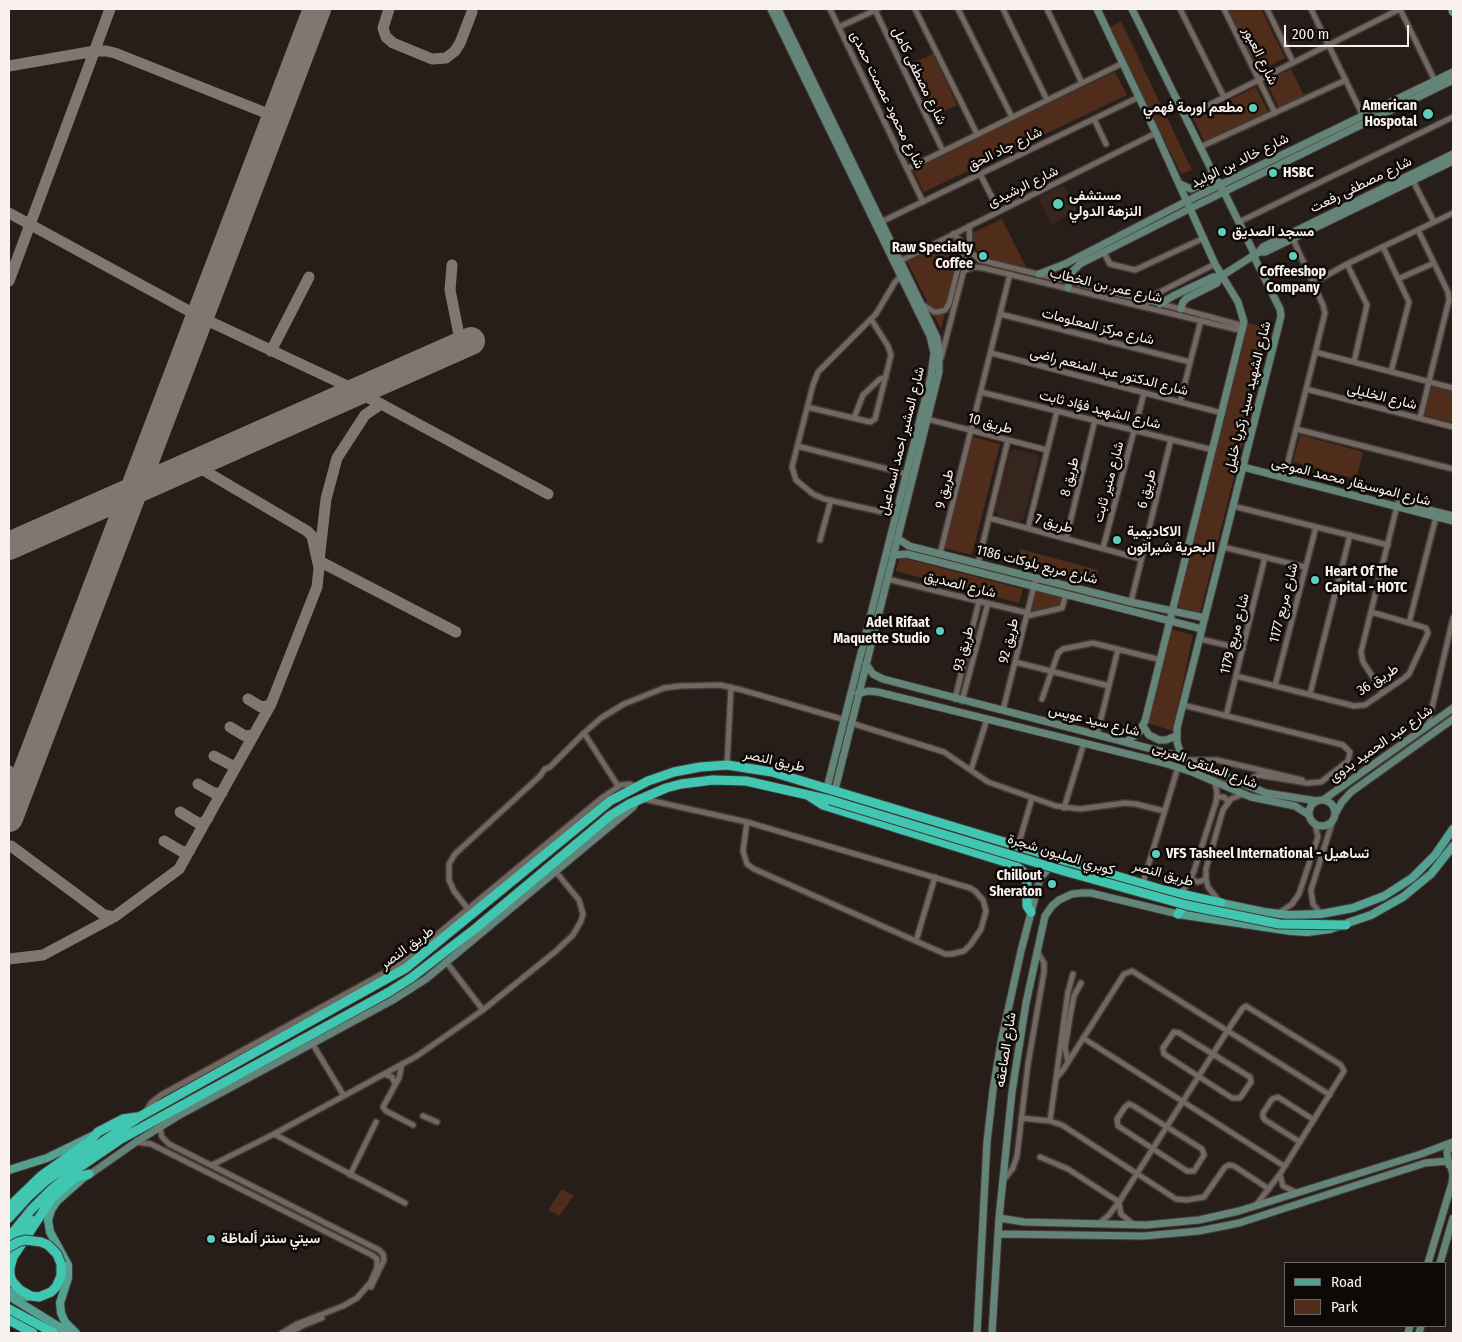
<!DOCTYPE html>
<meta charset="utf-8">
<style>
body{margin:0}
#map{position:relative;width:1462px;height:1342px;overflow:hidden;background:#281e19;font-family:"Fira Sans Condensed",sans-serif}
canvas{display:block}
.frame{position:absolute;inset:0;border:10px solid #f8f1ed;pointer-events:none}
.legend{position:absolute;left:1284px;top:1262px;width:162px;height:65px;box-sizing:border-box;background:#0d0907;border:1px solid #6b6663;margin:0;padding:6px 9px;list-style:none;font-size:15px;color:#f8f1ed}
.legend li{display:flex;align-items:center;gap:10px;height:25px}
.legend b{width:25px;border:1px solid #6b6663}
.scale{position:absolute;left:1284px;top:25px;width:125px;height:22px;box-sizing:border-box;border:2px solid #f8f1ed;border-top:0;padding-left:6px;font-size:15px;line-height:18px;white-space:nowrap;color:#f8f1ed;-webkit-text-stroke:4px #0d0907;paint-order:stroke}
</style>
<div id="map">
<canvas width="1462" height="1342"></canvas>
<div class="frame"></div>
<ul class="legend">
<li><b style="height:6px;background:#54a091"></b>Road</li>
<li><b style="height:14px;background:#502c1b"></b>Park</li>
</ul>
<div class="scale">200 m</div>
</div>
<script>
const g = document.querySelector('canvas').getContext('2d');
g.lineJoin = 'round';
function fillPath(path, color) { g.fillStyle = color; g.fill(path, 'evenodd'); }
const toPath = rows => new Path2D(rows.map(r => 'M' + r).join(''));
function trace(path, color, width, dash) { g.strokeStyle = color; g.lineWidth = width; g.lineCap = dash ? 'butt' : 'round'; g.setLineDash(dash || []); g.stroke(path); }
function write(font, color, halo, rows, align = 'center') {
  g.font = font + ' "Fira Sans Condensed",Vazirmatn,sans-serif'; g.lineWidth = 5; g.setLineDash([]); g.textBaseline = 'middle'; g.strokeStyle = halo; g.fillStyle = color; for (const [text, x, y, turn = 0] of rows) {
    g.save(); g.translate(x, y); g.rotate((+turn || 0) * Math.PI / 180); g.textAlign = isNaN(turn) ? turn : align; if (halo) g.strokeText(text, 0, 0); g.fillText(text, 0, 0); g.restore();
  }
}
const built = toPath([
 [1064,185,1077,211,1051,224,1038,197],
 [1015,449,1036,454,1039,458,1024,519,1022,519,1019,522,998,516,998,513,995,512,1010,452]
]);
const green = toPath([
 [1227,9,1261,9,1285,58,1258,71],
 [1121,21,1192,170,1181,174,1109,28],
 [933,54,957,105,932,117,908,65],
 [1291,69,1304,96,1279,108,1266,81],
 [1115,72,1127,95,924,192,913,169],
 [1256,87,1269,114,1206,145,1193,118],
 [1002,219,1028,271,980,258,970,234],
 [955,236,961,249,941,329,906,259],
 [1248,323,1271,329,1200,613,1177,607],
 [1432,386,1453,392,1453,423,1424,415],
 [1300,435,1363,452,1356,479,1293,462],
 [973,437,1000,444,972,555,945,548],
 [1020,549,1098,570,1094,586,1016,565],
 [900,557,1023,589,1019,603,896,571],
 [1036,591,1062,598,1060,606,1031,611],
 [1171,629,1193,635,1173,731,1145,722],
 [562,1189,574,1196,559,1216,548,1210]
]);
const taxiway = toPath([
 [389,9,383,28,386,37,393,43,432,59,446,58,455,51,460,43,472,12],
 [9,66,95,51,106,51,115,53,276,117],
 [9,213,200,317,358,391,365,396],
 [452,265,450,290,461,345],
 [9,281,110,9],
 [271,351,309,277],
 [346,396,355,395,365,396,381,404,548,494],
 [381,404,365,415,337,458,326,499,319,561,456,632],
 [248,699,261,707,267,706,271,704],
 [230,727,245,736,253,735],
 [214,756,231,765,237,765],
 [9,771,18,793],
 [198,784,214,793,222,793],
 [180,812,198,823,203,823,208,818],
 [164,841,181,851,186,852,190,850],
 [11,846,104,915,114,917,179,869,271,704,317,587,319,568,312,536,307,531,193,464],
 [9,959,43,955,114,917]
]);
const runway = toPath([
 [9,546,471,341],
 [9,818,317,9]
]);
const street = toPath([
 [830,9,923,202],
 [915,9,977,134],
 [958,9,1012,117],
 [1003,9,1047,100],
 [1047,9,1082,83],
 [1180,9,1224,97],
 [1224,9,1275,113],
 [1267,9,1293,62],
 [1311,9,1363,116],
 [1400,9,1435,81],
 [875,10,943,151],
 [839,27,878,9],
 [1185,117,1400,9],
 [1094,119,1106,144],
 [1200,147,1346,80],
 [907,169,1123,63],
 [980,174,999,211],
 [1413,181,1434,222],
 [881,222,1139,97],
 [1239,222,1453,117],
 [1418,230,1448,292,1449,300,1420,418],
 [1383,247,1409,302,1391,372],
 [969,251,980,260,1181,309,1244,326],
 [1104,253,1110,264,1135,270,1204,238],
 [900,261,1156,133],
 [1347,264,1367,305,1354,362],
 [964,271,974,267,983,268,1243,331],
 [1398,279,1434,263],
 [1313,283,1347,264,1453,213],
 [1147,303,1156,294,1215,264],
 [922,304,934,312,938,312,945,310,949,304,963,248,961,241,953,234],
 [1000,314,1190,362],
 [1315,352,1453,388],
 [991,353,1222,413],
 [941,358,970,247,969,226],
 [1306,389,1453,427],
 [981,392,1213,450],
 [1180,402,1201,320],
 [807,407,870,422,875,419,891,355,888,346,871,319],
 [854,418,863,395,880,379,886,377],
 [927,419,1047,450],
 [1296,429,1453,469],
 [797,446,907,474],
 [1284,478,1325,313,1323,305,1293,239],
 [1233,506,1388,545],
 [896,515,824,499,813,494,796,480,792,467,813,385,818,372,876,314,895,282,901,276],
 [989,518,1141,559],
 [1028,528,1057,411],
 [1066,539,1095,420],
 [820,540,831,500],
 [1223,547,1305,567],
 [1103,548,1144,393],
 [940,554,1010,274],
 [978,563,1008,440],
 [887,579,1028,613],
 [1131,602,1171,439],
 [1027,616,1062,608,1066,594],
 [1409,623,1436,517],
 [1200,639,1243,649],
 [1015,662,1109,686],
 [1236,676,1354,706,1365,705,1403,679,1409,674,1428,633,1426,628,1423,627,1371,612],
 [1275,686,1316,527],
 [1383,693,1363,662,1361,652,1398,502],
 [1310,694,1350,535],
 [955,699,979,601],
 [1042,699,1058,653,1063,649,1093,643,1161,660],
 [962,701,988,603],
 [1183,705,1343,745,1350,752,1348,761,1321,782,1307,783,1258,775,1254,777,1249,787],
 [1003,710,1036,578],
 [1226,716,1265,557],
 [851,723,944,752,988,782,1056,806,1080,809,1125,803,1136,804,1164,811],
 [1428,725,1453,618],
 [584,733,618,786],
 [1097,735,1118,649],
 [1188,760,1217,760,1302,780],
 [727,765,731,687],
 [971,770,987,719],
 [1217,797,1224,797,1228,802],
 [644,799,747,822],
 [1064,808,1084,743],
 [747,822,970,888,975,891,983,900,986,911,981,929,971,944,964,951,952,954,945,954,754,869,747,864,743,851,747,822],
 [1018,846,1032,798],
 [1191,879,1198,882,1206,879],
 [1143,883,1178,767],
 [1179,894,1189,883,1194,871,1216,802,1217,793,1215,782],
 [1219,901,1208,887,1206,879,1206,869,1223,810,1231,799,1243,794],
 [468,909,454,891,449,880,449,864,455,854,540,776,545,769,550,767,584,733,601,718,624,704,664,688,680,686,720,685,742,690,845,720],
 [1279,913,1292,904,1299,894,1318,837,1315,824],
 [1321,914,1313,904,1311,890,1333,820],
 [916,941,935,877],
 [447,963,483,1010],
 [1174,1032,1179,1033,1250,1077,1251,1082,1240,1098,1232,1098,1164,1054,1163,1048,1174,1032],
 [1083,1038,1284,1166],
 [312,1043,344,1096],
 [1068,1062,1065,1048,1070,1017,1074,996,1081,983],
 [402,1064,399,1078,383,1107,386,1111,413,1125],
 [384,1074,392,1077,395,1084],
 [1056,1078,1063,1070,1124,974,1132,971,1330,1095],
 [1129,1104,1132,1105,1202,1149,1204,1155,1194,1171,1187,1171,1118,1126,1117,1119,1125,1107,1129,1104],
 [145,1113,151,1103,161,1095,404,962,603,797,621,785,630,784,636,787],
 [423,1116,437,1122],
 [1021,1118,1050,1121,1062,1125,1176,1199,1187,1200,1204,1197,1225,1167,1229,1165,1234,1166,1269,1189],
 [1050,1121,1068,992,1073,974],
 [160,1128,162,1137,169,1144,379,1250,383,1254,384,1260,371,1287],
 [274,1134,405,1203],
 [136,1142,151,1144,372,1255,377,1259,377,1268,370,1283,357,1298,343,1306,297,1324,282,1333],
 [1300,1142,1265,1120,1263,1117,1263,1113,1272,1099,1278,1097,1314,1120],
 [1040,1157,1068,1169,1119,1202],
 [212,1165,274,1134,417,1056,483,1010,556,951,573,935,581,921,583,914,579,900,556,872],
 [350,1175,376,1122],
 [1280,1175,1283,1186,1297,1193],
 [1003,1181,1013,1168,1017,1156,1028,1064,1044,972,1044,963,1037,951],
 [1119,1203,1121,1214,1133,1224],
 [1098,1224,1108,1216,1119,1202,1228,1030,1242,1009,1246,1006,1341,1065,1344,1071,1280,1174,1256,1205],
 [289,1333,304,1325,322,1318]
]);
const secondary = toPath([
 [771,9,930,336,934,353,931,376,827,788],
 [778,9,921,304,937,338,939,351,939,372,835,790],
 [1097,9,1156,133,1215,264,1238,302,1244,322,1145,721,1139,732,1126,742],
 [1132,9,1212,171,1224,192,1252,249,1256,261,1280,309,1281,316,1177,728,1177,742,1182,758],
 [1180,184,1191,189,1205,183,1210,178,1212,171],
 [1259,252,1265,252,1453,161],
 [1039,274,1065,264,1187,201,1453,72],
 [1068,288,1071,273,1080,264,1191,208,1453,80],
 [1160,304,1173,296,1213,277,1220,277],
 [1181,309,1183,302,1187,298,1217,283,1220,277,1259,252,1263,247,1453,154],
 [1243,467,1453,521],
 [1405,504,1453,516],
 [897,538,909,546,1131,602,1205,618],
 [893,555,907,554,1202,629],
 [866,664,873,674,883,679,1171,754,1266,793,1317,801],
 [858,694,868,691,878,692,1164,763,1192,772,1251,797,1295,806,1309,815],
 [1143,726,1149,735,1159,740,1166,740,1176,736],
 [1323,800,1453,708],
 '1309 813a13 13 0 1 1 26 0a13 13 0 1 1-26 0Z',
 [1335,814,1342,802,1351,792,1453,719],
 [1449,1165,1447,1152,1453,1143],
 [86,1177,136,1142,178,1116,393,1000,426,979,633,807,638,800],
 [999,1218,1024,1222,1146,1225,1199,1220,1239,1211,1421,1154,1453,1142],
 [998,1234,1144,1236,1199,1231,1239,1223,1425,1163,1448,1161],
 [1428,1263,1452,1183,1453,1175,1451,1167],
 [1440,1263,1453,1218],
 [977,1333,987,1142,993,1090,1001,1042,1021,951,1039,882,1042,876,1049,868,1059,864,1070,863],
 [992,1333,999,1218,1012,1092,1026,1003,1045,916,1052,906,1059,900,1072,894,1082,893,1091,893,1178,914],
 [1408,1333,1410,1326],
 [1419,1333,1421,1326]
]);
const primary = toPath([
 [1452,9,1453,12],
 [1221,903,1264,912,1288,915,1321,914,1353,908,1384,896,1412,878,1435,855,1453,829],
 [1178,914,1291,931,1307,932,1330,929,1371,915,1403,897,1431,874,1453,846],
 [9,1170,47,1158,92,1136],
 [9,1291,27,1297],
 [9,1296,69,1333],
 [76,1333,65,1322,61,1313,60,1303,68,1278,68,1265,50,1232,48,1220,51,1210,57,1201,83,1178]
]);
const highway = toPath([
 [809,796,823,805,1015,865,1023,872,1027,880,1027,906,1031,912],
 [1178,914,1184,906,1182,897],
 [77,1177,89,1174],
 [52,1198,13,1257,10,1268,10,1275,12,1281,20,1290,31,1296,39,1297,51,1292,56,1287,61,1276,61,1264],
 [48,1201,76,1177],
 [9,1207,41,1176,90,1141,98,1132,123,1119,137,1117],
 [9,1218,28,1197,47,1180,139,1117,406,968,610,801,648,781,674,772,700,767,727,765,772,772,1163,890,1221,903],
 [9,1237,31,1210,52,1189,74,1171,121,1139,389,992,411,978,476,928,611,815,629,804,666,788,681,784,713,780,746,781,830,800],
 [9,1238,20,1233,31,1220],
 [9,1309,54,1333],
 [9,1320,33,1333]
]);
const highwayBridge = toPath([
 [830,800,1064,871,1186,905,1279,924,1346,925],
 [9,1247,18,1242,25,1240,41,1242,48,1245,57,1254,61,1264]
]);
const markers = [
 [1253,108,5,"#5ccebb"],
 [1428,114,6,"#5ccebb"],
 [1273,173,5,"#5ccebb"],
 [1058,204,6,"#5ccebb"],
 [1222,232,5,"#5ccebb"],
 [983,256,5,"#5ccebb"],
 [1293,256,5,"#5ccebb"],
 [1117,540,5,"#5ccebb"],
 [1315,580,5,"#5ccebb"],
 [940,631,5,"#5ccebb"],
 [1156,854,5,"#5ccebb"],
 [1052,884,5,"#5ccebb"],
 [211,1239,5,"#5ccebb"]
];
const streetNames = [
 ["شارع العبور",1260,56,64],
 ["شارع مصطفى كامل",919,76,64],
 ["شارع محمود عصمت حمدى",887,100,64],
 ["شارع جاد الحق",1005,149,-26],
 ["شارع خالد بن الوليد",1240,161,-26],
 ["شارع مصطفى رفعت",1361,185,-26],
 ["شارع الرشيدى",1023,187,-26],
 ["شارع عمر بن الخطاب",1106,286,13],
 ["شارع مركز المعلومات",1098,327,14],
 ["شارع الدكتور عبد المنعم راضى",1109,372,14],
 ["شارع الشهيد سيد زكريا خليل",1248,397,-76],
 ["شارع الخليلى",1382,397,14],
 ["شارع الشهيد فؤاد ثابت",1100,410,14],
 ["طريق 10",990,424,15],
 ["شارع المشير احمد اسماعيل",902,441,-76],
 ["طريق 8",1070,477,-76],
 ["شارع منير ثابت",1109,482,-75],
 ["شارع الموسيقار محمد الموجى",1351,482,14],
 ["طريق 9",945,489,-76],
 ["طريق 6",1147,489,-76],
 ["طريق 7",1054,524,15],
 ["شارع مربع بلوكات 1186",1037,565,14],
 ["شارع الصديق",960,585,14],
 ["شارع مربع 1177",1284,603,-76],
 ["شارع مربع 1179",1235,634,-76],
 ["طريق 92",1009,641,-76],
 ["طريق 93",964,649,-75],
 ["طريق 36",1378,680,-33],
 ["شارع سيد عويس",1094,721,14],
 ["شارع عبد الحميد بدوى",1381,744,-35],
 ["طريق النصر",774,761,13],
 ["شارع الملتقى العربى",1205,766,20],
 ["كوبري المليون شجرة",1061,855,17],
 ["طريق النصر",1163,874,16],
 ["طريق النصر",407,948,-36],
 ["شارع الصاعقه",1006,1050,-81]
];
const poiNames = [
 ["American",1417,106,"right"],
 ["Hospotal",1417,122,"right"],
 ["مطعم اورمة فهمي",1243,108,"right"],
 ["HSBC",1283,173],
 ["مستشفى",1069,196],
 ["النزهة الدولي",1069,212],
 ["مسجد الصديق",1232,232],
 ["Raw Specialty",973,248,"right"],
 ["Coffee",973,264,"right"],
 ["Coffeeshop",1293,272,"center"],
 ["Company",1293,288,"center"],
 ["الاكاديمية",1127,532],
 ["البحرية شيراتون",1127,548],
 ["Heart Of The",1325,572],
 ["Capital - HOTC",1325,588],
 ["Adel Rifaat",930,623,"right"],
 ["Maquette Studio",930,639,"right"],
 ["VFS Tasheel International - تساهيل",1166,854],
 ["Chillout",1042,876,"right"],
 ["Sheraton",1042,892,"right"],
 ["سيتي سنتر ألماظة",221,1239]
];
fillPath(built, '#36261e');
fillPath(green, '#502c1b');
trace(taxiway, '#807772', 11);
trace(runway, '#807772', 28);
trace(street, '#433b38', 8);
trace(secondary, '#433b38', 9);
trace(primary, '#433b38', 10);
trace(highway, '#433b38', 11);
trace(street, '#736761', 5);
trace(secondary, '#648479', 7);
trace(primary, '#54a091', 8);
trace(highway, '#40c6b1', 9);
trace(highwayBridge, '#433b38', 11, []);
trace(highwayBridge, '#40c6b1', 9);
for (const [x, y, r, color] of markers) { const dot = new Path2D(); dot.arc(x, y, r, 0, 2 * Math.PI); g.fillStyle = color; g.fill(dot); trace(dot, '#0d0907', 2); }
write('14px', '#f8f1ed', '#0d0907', streetNames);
write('bold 14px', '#f8f1ed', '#0d0907', poiNames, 'left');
</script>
